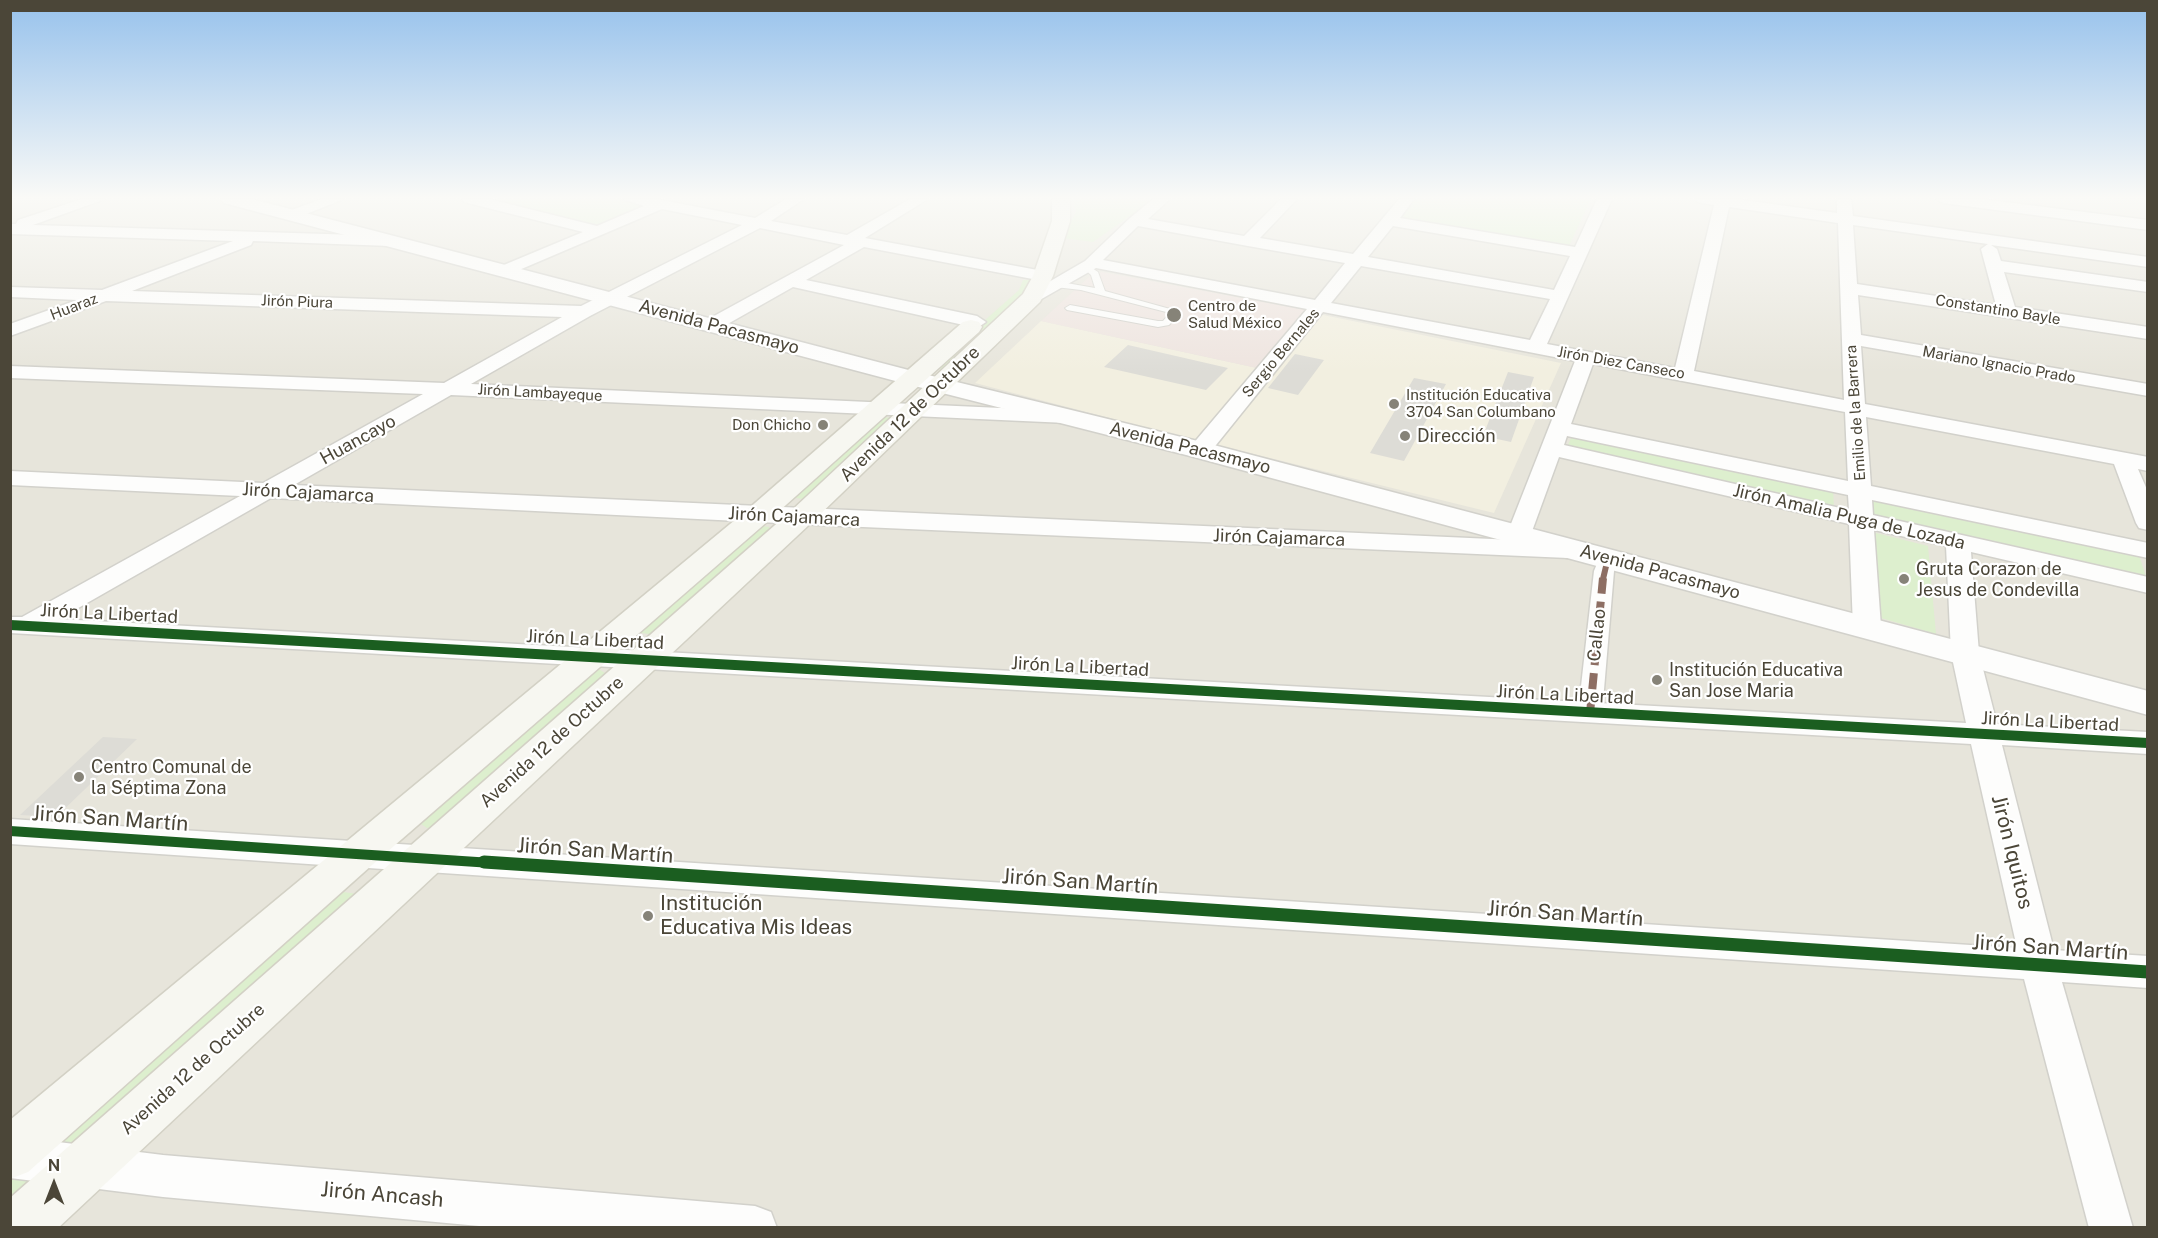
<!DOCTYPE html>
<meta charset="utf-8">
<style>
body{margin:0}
#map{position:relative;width:2158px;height:1238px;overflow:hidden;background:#f4f3ee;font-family:"Public Sans",sans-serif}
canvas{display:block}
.frame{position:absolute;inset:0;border:12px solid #4b4638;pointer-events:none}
.north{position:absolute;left:24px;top:1154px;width:60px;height:60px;-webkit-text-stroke:4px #fff;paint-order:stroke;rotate:0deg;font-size:16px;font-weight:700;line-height:24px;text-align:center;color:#4b4638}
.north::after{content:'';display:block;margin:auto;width:21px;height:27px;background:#4b4638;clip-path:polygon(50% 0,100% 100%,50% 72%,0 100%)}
</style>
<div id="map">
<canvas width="2158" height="1238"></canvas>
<div class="frame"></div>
<div class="north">N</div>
</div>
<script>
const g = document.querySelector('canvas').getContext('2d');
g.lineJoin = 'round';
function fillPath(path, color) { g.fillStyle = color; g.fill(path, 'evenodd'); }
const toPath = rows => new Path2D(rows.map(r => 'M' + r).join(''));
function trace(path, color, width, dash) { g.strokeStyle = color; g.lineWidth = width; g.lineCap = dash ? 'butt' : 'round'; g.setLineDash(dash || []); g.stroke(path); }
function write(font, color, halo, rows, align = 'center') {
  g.font = font + ' "Public Sans",sans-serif'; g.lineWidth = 4.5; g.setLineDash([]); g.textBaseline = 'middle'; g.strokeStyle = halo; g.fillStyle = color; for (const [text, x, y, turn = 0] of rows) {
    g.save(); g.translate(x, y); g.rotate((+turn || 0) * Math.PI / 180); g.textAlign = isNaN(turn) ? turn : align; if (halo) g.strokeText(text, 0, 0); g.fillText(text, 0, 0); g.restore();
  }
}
const residential = toPath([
 [11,199,2147,199,2147,1227,11,1227]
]);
const education = toPath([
 [1318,314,1561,363,1494,513,1213,444],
 [1041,321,1257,368,1198,441,975,383]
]);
const medical = toPath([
 [1102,272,1306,310,1257,368,1041,321,1091,275]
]);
const green = toPath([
 [483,199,627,199,650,204,598,226],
 [1073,199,1135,199,1150,202,1093,242,1062,238,1076,212],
 [1414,199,1591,199,1569,246,1399,218],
 [1023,280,1032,280,1027,291,946,370,932,367,1019,290],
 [878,417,893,418,803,499,789,497],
 [1572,436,1833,488,1834,510,1567,447],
 [1868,496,2138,552,2147,580,1872,518],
 [762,526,769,527,769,531,655,635,636,632],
 [1872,532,1928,546,1936,634,1874,616],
 [587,670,600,670,605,673,607,679,443,826,427,828,415,820],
 [336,891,365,895,11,1211,10,1174]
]);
const building = toPath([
 [1128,345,1228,368,1206,390,1104,367],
 [1295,354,1324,360,1298,395,1268,388],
 [1508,372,1534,377,1511,442,1483,436],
 [1414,378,1446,384,1404,461,1370,453],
 [103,737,137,739,56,817,20,815]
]);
const service = toPath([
 [1086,264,1098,272,1105,291,1181,312,1169,325,1158,327,1067,310,1065,308,1070,305,1158,321,1163,321,1170,313,1081,290,1055,287,1051,284,1055,281,1095,288,1091,275,1082,267,1086,264]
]);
const pedestrian = toPath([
 [1608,552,1618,558,1614,571,1602,713,1598,719,1590,721,1582,719,1578,713,1594,571,1601,554,1608,552]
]);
const minor = toPath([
 [82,199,105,199,33,225,391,236,399,241,391,246,253,241,251,245,132,291,581,306,742,225,662,209,505,276,497,271,499,267,583,232,464,202,462,199,489,199,597,226,644,206,623,199,656,199,755,218,786,199,804,199,771,221,847,235,910,199,928,199,865,238,1043,271,1052,276,1043,281,864,247,806,280,977,316,986,322,977,328,793,287,717,330,703,330,701,326,703,322,844,245,760,228,590,316,471,384,1067,411,1074,413,1078,417,1074,421,1067,423,451,395,294,485,1514,540,1507,534,1575,361,1323,312,1208,455,1200,457,1192,455,1189,450,1192,445,1307,309,1096,268,1038,301,1032,302,1023,297,1085,261,1130,218,1153,199,1170,199,1148,219,1244,236,1281,199,1297,199,1260,238,1353,254,1399,199,1414,199,1400,218,1575,247,1597,199,1612,199,1547,344,1675,368,1714,205,1697,202,1695,199,1736,199,1837,213,1837,199,1851,199,1853,216,2148,257,2148,267,1991,245,1997,249,2001,261,2148,282,2148,292,2004,272,2015,307,2148,327,2148,339,1858,295,1861,335,2148,384,2148,396,1861,346,1865,404,2148,457,2148,471,2138,469,2148,492,2148,530,2139,528,2136,523,2114,464,1866,417,1871,486,2148,543,2148,558,1872,500,1873,515,2148,577,2148,593,1971,552,1979,653,1997,724,2148,732,2148,754,2002,745,2054,950,2148,956,2148,988,2062,982,2133,1228,2089,1228,2024,979,10,844,10,819,2017,948,1971,744,10,633,10,617,22,617,240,496,10,485,10,471,263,483,423,394,10,378,10,366,444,383,562,317,106,301,10,336,10,324,77,300,10,297,10,287,102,290,233,241,10,234,10,224,16,224,18,220,82,199],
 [1729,207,1838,223,1844,400,1694,371,1729,207],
 [1853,225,1988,244,1981,249,1996,305,1857,284,1853,225],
 [1138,226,1248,246,1345,263,1315,300,1103,260,1138,226],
 [1393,226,1570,256,1554,290,1368,257,1393,226],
 [1361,266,1550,299,1530,340,1331,303,1361,266],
 [1593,364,1845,412,1848,481,1571,424,1593,364],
 [1567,436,1848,495,1849,510,1564,445,1567,436],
 [1559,457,1849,524,1853,627,1857,633,1867,635,1877,633,1881,627,1874,530,1946,546,1951,653,1966,723,59,619,271,498,840,526,1568,558,1577,555,1581,550,1577,545,1522,541,1528,539,1531,534,1559,457],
 [322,199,344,199,296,218,286,218,283,215,286,212,322,199],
 [1936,199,1981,199,2148,220,2148,230,1943,203,1936,199],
 [10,1136,163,1155,755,1206,771,1212,777,1228,501,1228,163,1197,10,1178,10,1136]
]);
const tertiary = toPath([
 [221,199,252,199,920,373,1210,444,2148,691,2148,715,1190,456,903,383,224,203,221,199]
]);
const secondary = toPath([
 [1052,199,1070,199,1070,221,1053,276,1040,302,811,523,58,1228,10,1228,10,1198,791,511,1023,294,1033,276,1052,221,1052,199],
 [971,320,979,322,982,327,979,332,767,522,372,865,28,1172,10,1179,10,1120,747,510,963,322,971,320]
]);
const quietFar1 = toPath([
 [1603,579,1608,558]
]);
const quiet = toPath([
 [1590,713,1603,578]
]);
const cyclewayFar1 = toPath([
 [10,625,2148,743],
 [10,831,507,864]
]);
const cycleway = toPath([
 [484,862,2148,972]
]);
const markers = [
 [1174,315,8,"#868378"],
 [1394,404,6,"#868378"],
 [823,425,6,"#868378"],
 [1405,436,6,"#868378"],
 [1904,579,6,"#868378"],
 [1657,680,6,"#868378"],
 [79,777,6,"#868378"],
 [648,916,6,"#868378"]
];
const farStreetnames = [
 ["Jirón Piura",297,302,2],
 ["Huaraz",74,307,-21],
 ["Constantino Bayle",1998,310,9],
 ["Sergio Bernales",1281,353,-50],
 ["Jirón Diez Canseco",1621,363,10],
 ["Mariano Ignacio Prado",1999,365,10],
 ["Jirón Lambayeque",540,393,3],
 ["Emilio de la Barrera",1856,413,-94]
];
const farPoinames = [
 ["Centro de",1188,306],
 ["Salud México",1188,323],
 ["Institución Educativa",1406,395],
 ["3704 San Columbano",1406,412],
 ["Don Chicho",811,425,"right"]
];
const streetNames = [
 ["Avenida Pacasmayo",719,327,15],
 ["Avenida 12 de Octubre",910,414,-44],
 ["Huancayo",358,440,-29],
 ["Avenida Pacasmayo",1190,448,14],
 ["Jirón Cajamarca",308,493,3],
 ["Jirón Cajamarca",794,517,3],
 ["Jirón Amalia Puga de Lozada",1849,517,13],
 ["Jirón Cajamarca",1279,538,2],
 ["Avenida Pacasmayo",1660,572,15],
 ["Jirón La Libertad",109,614,3],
 ["Callao",1597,635,-84],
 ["Jirón La Libertad",595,640,3],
 ["Jirón La Libertad",1080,667,3],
 ["Jirón La Libertad",1565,695,3],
 ["Jirón La Libertad",2050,722,3],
 ["Avenida 12 de Octubre",552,742,-42],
 ["Avenida 12 de Octubre",193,1069,-42]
];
const poiNames = [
 ["Dirección",1417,436],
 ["Gruta Corazon de",1916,569],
 ["Jesus de Condevilla",1916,590],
 ["Institución Educativa",1669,670],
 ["San Jose Maria",1669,691],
 ["Centro Comunal de",91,767],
 ["la Séptima Zona",91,788]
];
const nearStreetnames = [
 ["Jirón San Martín",110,819,4],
 ["Jirón San Martín",595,851,4],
 ["Jirón Iquitos",2012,852,76],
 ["Jirón San Martín",1080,882,4],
 ["Jirón San Martín",1565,914,4],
 ["Jirón San Martín",2050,948,4],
 ["Jirón Ancash",382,1195,5]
];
const nearPoinames = [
 ["Institución",660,904],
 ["Educativa Mis Ideas",660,928]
];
fillPath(residential, '#e7e5db');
fillPath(education, '#f2efe0');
fillPath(medical, '#eee4df');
fillPath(green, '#ddefce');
fillPath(building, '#dddcd6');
trace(service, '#d2d1cb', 2);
trace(pedestrian, '#d2d1cb', 3);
trace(minor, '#d2d1cb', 3);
trace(tertiary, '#d2d1cb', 3);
trace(secondary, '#d3d1c5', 3);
fillPath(service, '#fdfdfc');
fillPath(pedestrian, '#fdfdfc');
fillPath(minor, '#fdfdfc');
fillPath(tertiary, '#fdfdfc');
fillPath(secondary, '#f7f7f1');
trace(quietFar1, '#8d6e63', 6, [13, 6]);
trace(quiet, '#8d6e63', 8, [16, 8]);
trace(cyclewayFar1, '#1b5e20', 10);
trace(cycleway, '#1b5e20', 13);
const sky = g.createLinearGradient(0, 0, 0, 373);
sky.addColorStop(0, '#97c2ec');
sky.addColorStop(0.53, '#fafaf7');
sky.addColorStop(1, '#fafaf700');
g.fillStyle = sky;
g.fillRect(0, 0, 2158, 373);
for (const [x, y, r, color] of markers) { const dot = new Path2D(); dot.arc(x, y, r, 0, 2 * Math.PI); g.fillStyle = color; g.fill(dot); trace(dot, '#fff', 2); }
write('15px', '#4b4638', '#fff', farStreetnames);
write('15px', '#4b4638', '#fff', farPoinames, 'left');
write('18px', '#4b4638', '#fff', streetNames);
write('18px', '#4b4638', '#fff', poiNames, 'left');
write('21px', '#4b4638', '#fff', nearStreetnames);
write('21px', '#4b4638', '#fff', nearPoinames, 'left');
</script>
